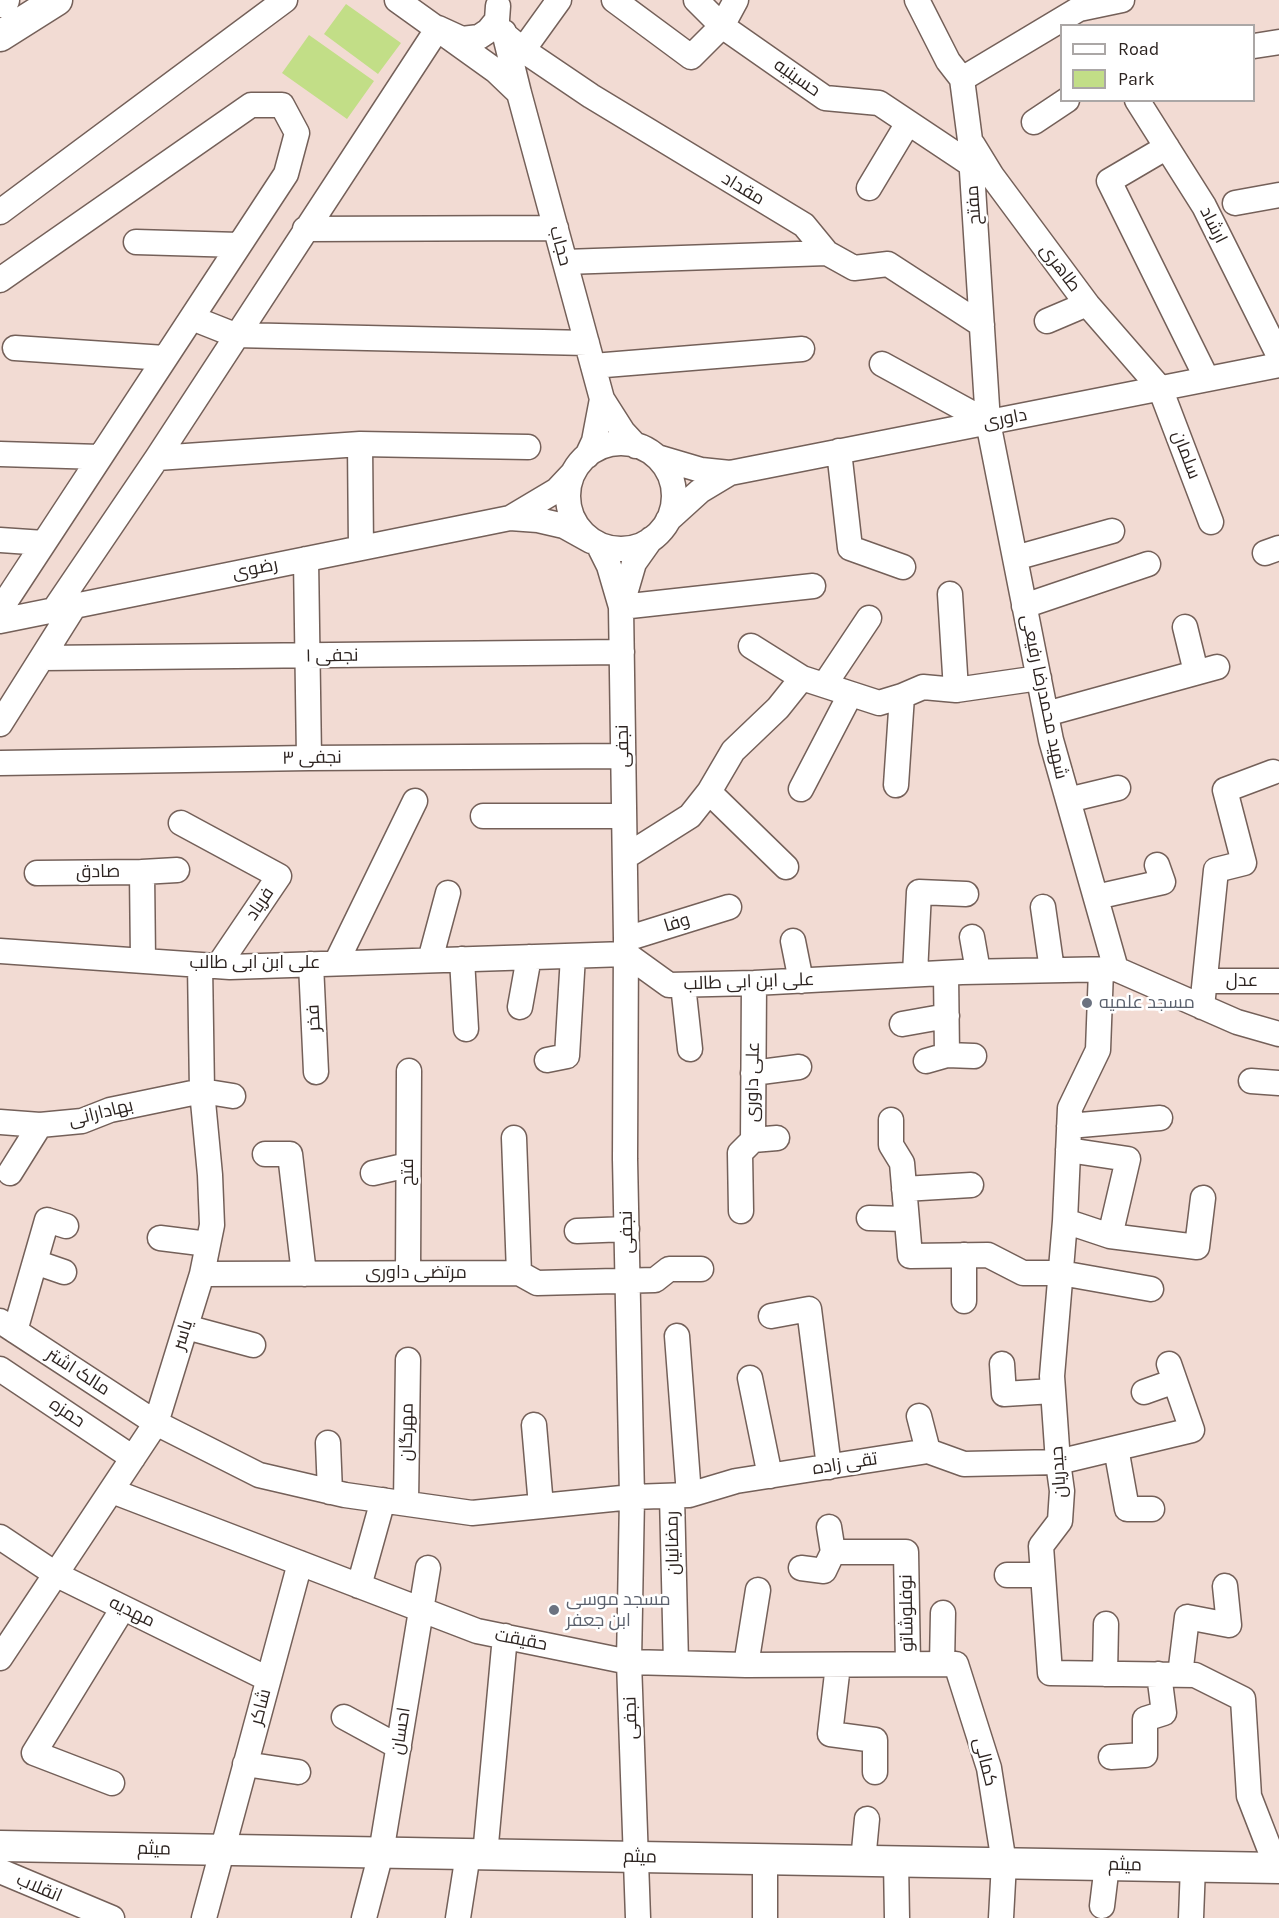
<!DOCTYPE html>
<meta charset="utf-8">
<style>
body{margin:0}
#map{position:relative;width:1279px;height:1918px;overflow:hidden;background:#f2dbd3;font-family:Karla,sans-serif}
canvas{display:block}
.legend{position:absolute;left:1060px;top:24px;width:195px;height:78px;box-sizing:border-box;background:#fff;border:2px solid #aba7a6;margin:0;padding:8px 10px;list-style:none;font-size:18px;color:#2d2421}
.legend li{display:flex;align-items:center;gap:12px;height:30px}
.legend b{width:30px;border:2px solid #aba7a6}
</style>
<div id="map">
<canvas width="1279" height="1918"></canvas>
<ul class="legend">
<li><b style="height:8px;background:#fff"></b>Road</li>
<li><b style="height:16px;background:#c2de87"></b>Park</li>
</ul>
</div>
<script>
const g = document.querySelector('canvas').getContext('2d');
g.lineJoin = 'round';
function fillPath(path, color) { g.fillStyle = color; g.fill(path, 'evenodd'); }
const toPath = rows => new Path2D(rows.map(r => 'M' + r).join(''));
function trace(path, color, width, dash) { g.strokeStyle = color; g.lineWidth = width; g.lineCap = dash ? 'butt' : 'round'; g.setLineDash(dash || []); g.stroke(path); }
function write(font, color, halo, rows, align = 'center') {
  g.font = font + ' Karla,Cairo,sans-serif'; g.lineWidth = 5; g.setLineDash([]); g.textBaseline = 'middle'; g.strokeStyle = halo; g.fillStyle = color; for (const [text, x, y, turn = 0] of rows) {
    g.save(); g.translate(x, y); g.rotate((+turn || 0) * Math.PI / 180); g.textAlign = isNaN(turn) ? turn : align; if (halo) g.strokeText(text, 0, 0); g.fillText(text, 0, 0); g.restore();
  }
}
const green = toPath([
 [346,4,401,43,378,74,324,34],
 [309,35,374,81,347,119,282,73]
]);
const minor = toPath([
 [397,0,496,71,519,93],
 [614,0,691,57,722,26,736,0],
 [696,0,722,26,825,98,879,103,972,165],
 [917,0,948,61,962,79,970,140,988,422,1051,740,1116,969],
 [504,32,519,93,602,399,623,432,636,446],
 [505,35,523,50,591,96,804,225,827,253,854,268,888,264,982,325],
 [1254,46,1279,42],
 [523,50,559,0],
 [962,79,1079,9,1122,0],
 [1137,100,1204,206,1279,356],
 [1034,122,1067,100],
 [973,145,992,176,1087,304,1160,388,1211,522],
 [1167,147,1109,181,1207,379],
 [869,188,908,123],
 [1235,203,1279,195],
 [0,212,285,0],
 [305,229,556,228],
 [136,242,239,245],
 [565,262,827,253],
 [0,280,251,105,282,105,297,133,286,174,0,610],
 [192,318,235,335,587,343],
 [1047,321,1087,304],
 [15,348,165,358],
 [882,364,988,422],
 [593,366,802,349],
 '568 496a53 53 0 1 1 106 0a53 53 0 1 1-106 0Z',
 [360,444,361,548],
 [839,451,850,548,903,567],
 [0,454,100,457],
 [587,456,594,441,602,399],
 [657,457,701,470,730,473,1279,365],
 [157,458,360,444,528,447],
 [510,518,557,490,573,473],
 [668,520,700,491,730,473],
 [0,540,44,543],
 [598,544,609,566,621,607,626,939,625,1159,632,1497,629,1662,638,1918],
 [1265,553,1279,548],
 [1015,558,1112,531],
 [306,559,309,758],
 [950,594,956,690],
 [622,604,634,563,651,539],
 [1024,606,1148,564],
 [621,607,813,586],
 [54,610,157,458,438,28,462,39,479,37,488,31,497,20,498,6],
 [0,621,510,518,538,520,564,526,591,541],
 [1185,627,1196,672],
 [751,646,802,678],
 [42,658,622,652],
 [825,684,869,618],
 [1046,714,1217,667],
 [0,724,75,605],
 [0,763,309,758,623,756],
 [896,785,902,696],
 [801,789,850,695],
 [709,792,786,867],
 [1068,800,1118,788],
 [483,816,624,816],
 [181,823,279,876,218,966],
 [625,857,690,816,709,792,733,751,778,708,802,678,879,703,902,696,923,687,956,690,1039,678],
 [142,872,177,870],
 [37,873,142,872,143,960],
 [1096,897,1163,882,1157,865],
 [1043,907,1052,970],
 [972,937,978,971],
 [626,939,729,907],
 [793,941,801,981],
 [0,951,230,967,626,954,669,985,754,983,962,972,1116,969,1237,1022,1279,1034],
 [462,959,466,1029],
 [430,960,448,893],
 [336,963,415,801],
 [311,964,316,1072],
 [1101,970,1098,1050,1070,1108,1065,1221,1052,1376,1058,1462,1062,1491,1060,1521,1041,1546,1050,1673,1195,1675,1243,1699,1249,1796,1277,1868],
 [915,974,919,892,966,894],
 [1205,981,1279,981],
 [683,985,690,1049],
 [520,1007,529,957],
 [1202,1007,1216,870,1244,863,1225,790,1273,772],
 [902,1024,947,1016],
 [947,1055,974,1056],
 [547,1060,567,1056,573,956],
 [926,1061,947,1055,946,973],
 [753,1073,799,1067],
 [1251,1081,1279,1083],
 [891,1120,891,1145,902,1163,910,1256,988,1255,1023,1273,1061,1273,1151,1289],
 [0,1122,40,1125,82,1121,110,1110,202,1091,233,1096],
 [1069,1126,1160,1118],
 [514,1138,519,1273],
 [753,1140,777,1138],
 [1068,1150,1128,1159,1110,1236],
 [265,1154,290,1154,304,1274],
 [10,1173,40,1125],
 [373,1173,408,1165],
 [904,1189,971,1185],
 [741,1211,740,1153,753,1140,754,983],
 [869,1218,906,1219],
 [1065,1221,1110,1236,1197,1247,1203,1198],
 [577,1231,627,1229],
 [160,1238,208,1244],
 [964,1255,964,1301],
 [35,1262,64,1272],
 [408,1273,409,1071],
 [202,1274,519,1273,537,1283,655,1280,669,1269,701,1269],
 [771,1316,809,1309,829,1467],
 [0,1321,156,1423,259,1475,345,1495,472,1513,632,1497,689,1495,736,1481,928,1451,964,1464,1058,1462,1192,1430,1169,1364],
 [186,1327,253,1345],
 [15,1331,47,1220,66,1226],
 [677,1336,689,1495],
 [1002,1364,1004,1394,1053,1391],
 [0,1369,133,1458],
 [750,1378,770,1476],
 [1144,1392,1175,1381],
 [919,1416,928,1451],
 [534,1425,541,1506],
 [328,1443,330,1492],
 [1116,1448,1127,1509,1152,1509],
 [112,1491,477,1631,629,1662,746,1665,956,1664,989,1768,1004,1863,1001,1918],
 [672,1496,676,1663],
 [406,1503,408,1360],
 [829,1527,833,1552,906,1552,908,1664],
 [0,1537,57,1575,268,1679],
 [801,1568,824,1571,833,1552],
 [1007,1575,1043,1575],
 [359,1586,383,1500],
 [0,1658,156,1423,202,1274,212,1225,210,1175,202,1091,200,965],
 [942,1664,943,1613],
 [746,1665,758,1590],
 [838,1665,830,1734,875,1740,875,1772],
 [1105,1674,1106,1624],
 [1180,1675,1187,1617,1229,1625,1225,1586],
 [344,1717,399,1747],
 [1111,1757,1145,1755,1145,1719,1164,1713,1159,1674],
 [245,1764,298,1772],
 [112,1783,34,1753,123,1608],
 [485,1855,505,1636],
 [765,1859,765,1918],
 [863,1861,867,1819],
 [896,1861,897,1918],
 [0,1871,112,1918],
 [1102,1906,1107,1865],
 [204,1918,300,1563],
 [364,1918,381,1853,428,1568],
 [458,1918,468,1854],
 [1191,1918,1193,1866]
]);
const major = toPath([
 [0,2,4,0],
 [0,36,57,0],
 [0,1846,1279,1868]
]);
const markers = [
 [1087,1003,6,"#6b7280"],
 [554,1610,6,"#6b7280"]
];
const streetNames = [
 ["حسینیه",797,78,35],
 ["مقداد",743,189,31],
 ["مفتح",974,205,-94],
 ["ارشاد",1213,225,63],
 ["حجاب",560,246,75],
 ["طاهری",1060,268,53],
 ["داوری",1005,419,-11],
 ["سلمان",1186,455,69],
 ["رضوی",255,569,-11],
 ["نجفی ۱",332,656,-1],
 ["شهید محمدرضا رفیعی",1044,697,78],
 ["نجفی",623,746,-91],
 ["نجفی ۳",312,758,-1],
 ["صادق",98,872,-1],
 ["فریاد",260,904,-56],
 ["وفا",677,923,-17],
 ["علی ابن ابی طالب",255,963],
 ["عدل",1242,981],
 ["علی ابن ابی طالب",749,982,-2],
 ["فخر",314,1018,-93],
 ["علی داوری",753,1082,-89],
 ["بهادارانی",101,1113,-14],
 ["فتح",408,1172,-90],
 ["نجفی",627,1232,-91],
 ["مرتضی داوری",416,1273],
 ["یاسر",183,1335,-73],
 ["مالک اشتر",78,1372,33],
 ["حمزه",67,1413,34],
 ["مهرگان",407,1432,-89],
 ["تقی زاده",845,1464,-9],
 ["حیدریان",1059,1472,-94],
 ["رمضانیان",673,1543,-91],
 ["مهدیه",132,1612,26],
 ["نوفلوشاتو",907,1613,-91],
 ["حقیقت",521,1640,11],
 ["شاکر",261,1707,-75],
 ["نجفی",631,1718,-92],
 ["احسان",401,1731,-81],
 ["کمالی",985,1762,76],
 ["میثم",154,1849,1],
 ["میثم",640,1857,1],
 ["میثم",1125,1865,1],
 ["انقلاب",39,1888,23]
];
const worshipNames = [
 ["مسجد علمیه",1099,1003],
 ["مسجد موسی",566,1600],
 ["ابن جعفر",566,1621]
];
fillPath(green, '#c2de87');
trace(minor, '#746059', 27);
trace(major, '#746059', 33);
trace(minor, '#fff', 24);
trace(major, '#fff', 30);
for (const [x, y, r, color] of markers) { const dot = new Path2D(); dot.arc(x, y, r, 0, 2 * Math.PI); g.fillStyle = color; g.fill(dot); trace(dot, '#fff', 2); }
write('18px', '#2d2421', '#fff', streetNames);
write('18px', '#5b616d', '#fff', worshipNames, 'left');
</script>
